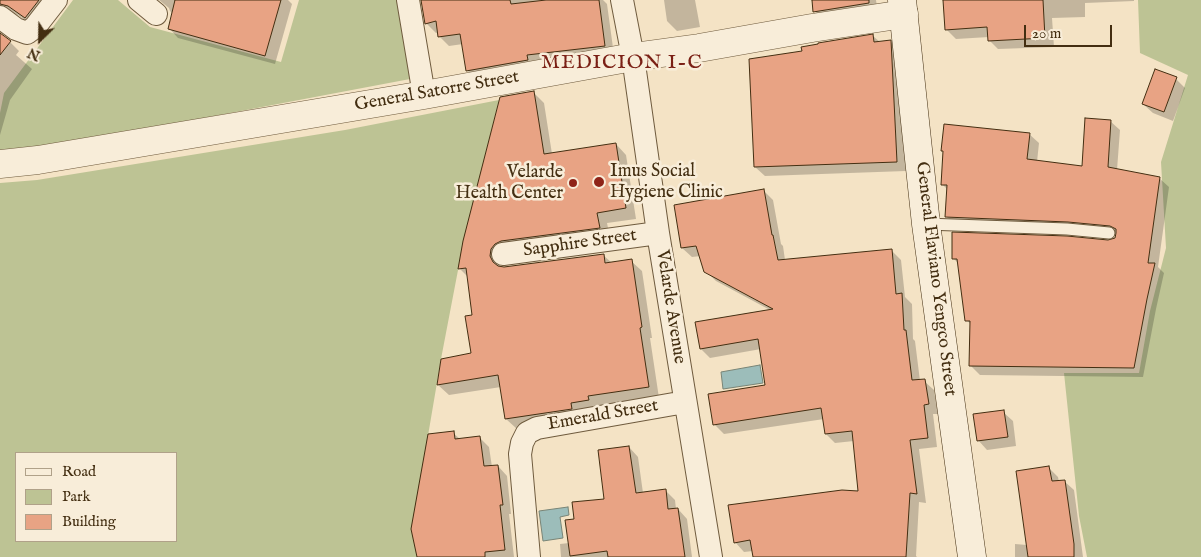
<!DOCTYPE html>
<style>
body{margin:0}
#map{position:relative;width:1201px;height:557px;overflow:hidden;background:#f4e3c5;font-family:"IM FELL English",serif}
canvas{display:block}
.legend{position:absolute;left:15px;top:452px;width:162px;height:90px;box-sizing:border-box;background:#f8edd9;border:1px solid #b0a189;margin:0;padding:6px 9px;list-style:none;font-size:15px;color:#432e11}
.legend li{display:flex;align-items:center;gap:10px;height:25px}
.legend b{width:25px;border:1px solid #b0a189}
.north{position:absolute;left:15px;top:15px;width:50px;height:50px;-webkit-text-stroke:4px #f8edd9;paint-order:stroke;rotate:203deg;font-size:14px;font-weight:700;line-height:20px;text-align:center;color:#432e11}
.north::after{content:'';display:block;margin:auto;width:18px;height:22px;background:#432e11;clip-path:polygon(50% 0,100% 100%,50% 72%,0 100%)}
.scale{position:absolute;left:1024px;top:25px;width:88px;height:22px;box-sizing:border-box;border:2px solid #432e11;border-top:0;padding-left:6px;font-size:15px;line-height:18px;white-space:nowrap;color:#432e11;-webkit-text-stroke:4px #f8edd9;paint-order:stroke}
</style>
<div id="map">
<canvas width="1201" height="557"></canvas>
<ul class="legend">
<li><b style="height:6px;background:#f8edd9"></b>Road</li>
<li><b style="height:14px;background:#bdc394"></b>Park</li>
<li><b style="height:14px;background:#e8a384"></b>Building</li>
</ul>
<div class="north">N</div>
<div class="scale">20 m</div>
</div>
<script>
const g = document.querySelector('canvas').getContext('2d');
g.lineJoin = 'round';
function fillPath(path, color) { g.fillStyle = color; g.fill(path, 'evenodd'); }
const toPath = rows => new Path2D(rows.map(r => 'M' + r).join(''));
function trace(path, color, width, dash) { g.strokeStyle = color; g.lineWidth = width; g.lineCap = dash ? 'butt' : 'round'; g.setLineDash(dash || []); g.stroke(path); }
function write(font, color, halo, rows, align = 'center') {
  g.font = font + ' "IM FELL English",serif'; g.lineWidth = 5; g.setLineDash([]); g.textBaseline = 'middle'; g.strokeStyle = halo; g.fillStyle = color; for (const [text, x, y, turn = 0] of rows) {
    g.save(); g.translate(x, y); g.rotate((+turn || 0) * Math.PI / 180); g.textAlign = isNaN(turn) ? turn : align; if (halo) g.strokeText(text, 0, 0); g.fillText(text, 0, 0); g.restore();
  }
}
const green = toPath([
 [73,0,118,0,150,27,281,62,299,0,401,0,410,79,130,132,0,152,0,113,4,93],
 [1138,0,1201,0,1201,557,1087,557,1079,516,1064,373,1139,373,1150,311,1166,248,1161,162,1188,75,1140,53],
 [499,100,463,244,441,359,412,530,417,557,0,557,0,183,37,180,345,130],
 [16,453,176,453,176,541,16,541]
]);
const water = toPath([
 [760,365,763,383,723,389,721,372,760,365],
 [568,507,569,515,560,517,563,538,543,541,539,511,568,507]
]);
const shadow = toPath([
 [0,0,56,0,33,26,18,15,11,13,0,17],
 [159,0,288,0,292,4,275,64,178,38,169,28,173,14,170,11,169,8],
 [423,0,603,0,607,4,614,55,477,80,468,71,463,44,449,46,439,36,439,32,436,33,426,23],
 [664,0,695,0,700,27,677,31,667,21],
 [813,0,876,0,878,13,824,21,815,11],
 [945,0,1134,0,1134,1,1085,3,1085,17,1052,18,1054,47,998,49,989,40,989,37,956,39,946,29],
 [0,35,10,42,19,51,16,55,32,69,10,100,0,135],
 [873,36,880,42,890,41,900,50,906,171,765,176,755,167,804,52],
 [1176,79,1185,88,1173,121,1153,113,1143,104],
 [533,92,544,103,552,154,616,144,626,155,636,219,607,223,610,238,501,260,500,268,603,255,612,263,631,261,642,271,652,338,650,338,659,398,517,429,506,419,501,387,449,395,438,385,472,354,474,317,468,277,460,269,465,241],
 [1110,121,1120,130,1117,170,1159,178,1169,187,1158,267,1164,273,1156,309,1143,377,980,375,970,365,971,325,967,320,959,264,953,258,1108,242,1116,239,1117,234,1078,230,956,226,947,217,948,190,942,184,1029,134,1039,143,1037,162,1083,167],
 [763,190,773,200,781,244,783,246,785,260,891,250,901,260,905,297,912,304,913,339,915,341,920,381,924,381,934,390,938,414,933,414,937,447,919,449,926,503,919,502,916,556,917,557,754,557,753,551,744,552,735,542,859,492,854,441,835,443,826,434,824,419,724,434,714,424,766,386,761,349,710,358,701,349,770,310,716,281,706,271,701,256,692,257,682,248],
 [1003,412,1013,421,1016,446,987,450,978,440],
 [453,433,460,439,480,438,489,447,492,467,498,466,507,476,511,514,509,514,514,557,419,557],
 [629,447,638,457,643,493,665,490,675,500,676,509,678,509,687,519,692,557,561,557,560,544,569,543,576,520,606,500],
 [1049,468,1058,477,1059,482,1064,481,1074,490,1083,557,1015,557,1015,544,1027,545]
]);
const building = toPath([
 [0,0,39,0,25,18,8,6,0,4,0,0],
 [175,0,281,0,265,56,168,29,175,0],
 [421,0,510,0,511,4,546,0,599,0,605,46,527,55,528,60,466,71,460,34,438,37,436,21,425,24,421,0],
 [812,0,869,0,869,3,813,12,812,0],
 [943,0,1043,0,1045,38,988,41,987,27,945,30,943,0],
 [0,33,11,41,0,55,0,33],
 [873,34,874,42,891,40,897,162,754,167,749,59,802,51,801,47,818,44,818,43,873,34],
 [1155,69,1177,77,1164,112,1142,104,1155,69],
 [534,91,544,154,616,143,626,208,597,213,600,228,501,241,495,244,491,249,490,256,493,262,498,266,504,267,604,254,605,263,632,259,642,327,640,328,649,387,588,396,589,400,571,403,572,409,505,419,498,375,437,385,441,359,471,353,465,316,472,315,466,268,458,269,463,241,500,97,534,91],
 [1085,118,1111,120,1108,167,1160,177,1148,263,1155,263,1147,299,1134,368,969,366,970,321,965,321,957,259,952,259,952,232,1067,236,1108,240,1115,238,1116,233,1116,229,1110,226,1068,222,945,217,947,185,941,185,943,151,941,151,944,124,1030,133,1027,159,1082,166,1085,118],
 [764,189,772,235,773,235,778,260,892,249,896,294,902,293,904,330,906,330,912,380,925,379,929,404,924,405,928,438,910,440,917,494,910,493,906,557,753,557,750,540,734,543,728,505,842,490,858,491,852,431,825,434,821,408,713,425,708,394,765,385,758,339,700,349,695,322,773,309,704,272,696,246,681,248,674,205,764,189],
 [1004,410,1008,437,977,441,973,414,1004,410],
 [454,431,455,439,480,436,484,466,498,465,503,505,500,505,505,550,485,552,485,557,417,557,411,529,428,434,454,431],
 [629,446,636,493,666,489,668,509,678,508,685,557,608,557,607,551,570,556,565,520,574,519,572,502,604,499,598,450,629,446],
 [1049,466,1052,481,1065,480,1074,544,1074,557,1028,557,1016,471,1049,466]
]);
const service = toPath([
 [926,224,1067,229,1109,233]
]);
const minor = toPath([
 [139,0,156,14],
 [408,0,424,95],
 [622,0,633,57,658,233,711,557],
 [0,17,16,29,27,33,35,27,56,0],
 [503,254,658,233],
 [529,557,520,454,522,443,527,433,537,428,685,402]
]);
const tertiary = toPath([
 [0,164,38,160,424,95,633,57,699,48,812,28,904,14]
]);
const secondary = toPath([
 [902,0,926,224,972,557]
]);
const markers = [
 [599,182,6,"#8f2418"],
 [573,183,5,"#8f2418"]
];
const streetNames = [
 ["General Satorre Street",437,92,-10],
 ["Sapphire Street",580,244,-8],
 ["General Flaviano Yengco Street",935,279,83],
 ["Velarde Avenue",670,307,81],
 ["Emerald Street",603,416,-10]
];
const poiNames = [
 ["Imus Social",610,172],
 ["Hygiene Clinic",610,193],
 ["Velarde",563,173,"right"],
 ["Health Center",563,194,"right"]
];
const quarterNames = [
 ["MEDICION I-C",622,64]
];
fillPath(green, '#bdc394');
fillPath(water, '#9cbdba');
trace(water, '#788476', 1);
fillPath(shadow, '#0003');
fillPath(building, '#e8a384');
trace(building, '#432e11', 1);
trace(service, '#6f5b3e', 13);
trace(minor, '#6f5b3e', 24);
trace(tertiary, '#6f5b3e', 29);
trace(secondary, '#432e11', 29);
trace(service, '#f8edd9', 11);
trace(minor, '#f8edd9', 22);
trace(tertiary, '#f8edd9', 28);
trace(secondary, '#f8edd9', 28);
for (const [x, y, r, color] of markers) { const dot = new Path2D(); dot.arc(x, y, r, 0, 2 * Math.PI); g.fillStyle = color; g.fill(dot); trace(dot, '#f8edd9', 2); }
write('18px', '#432e11', '#f8edd9', streetNames);
write('18px', '#432e11', '#f8edd9', poiNames, 'left');
g.letterSpacing = '1px';
write('20px', '#7a1f14', '#f8edd9', quarterNames);
g.letterSpacing = '0px';
</script>
